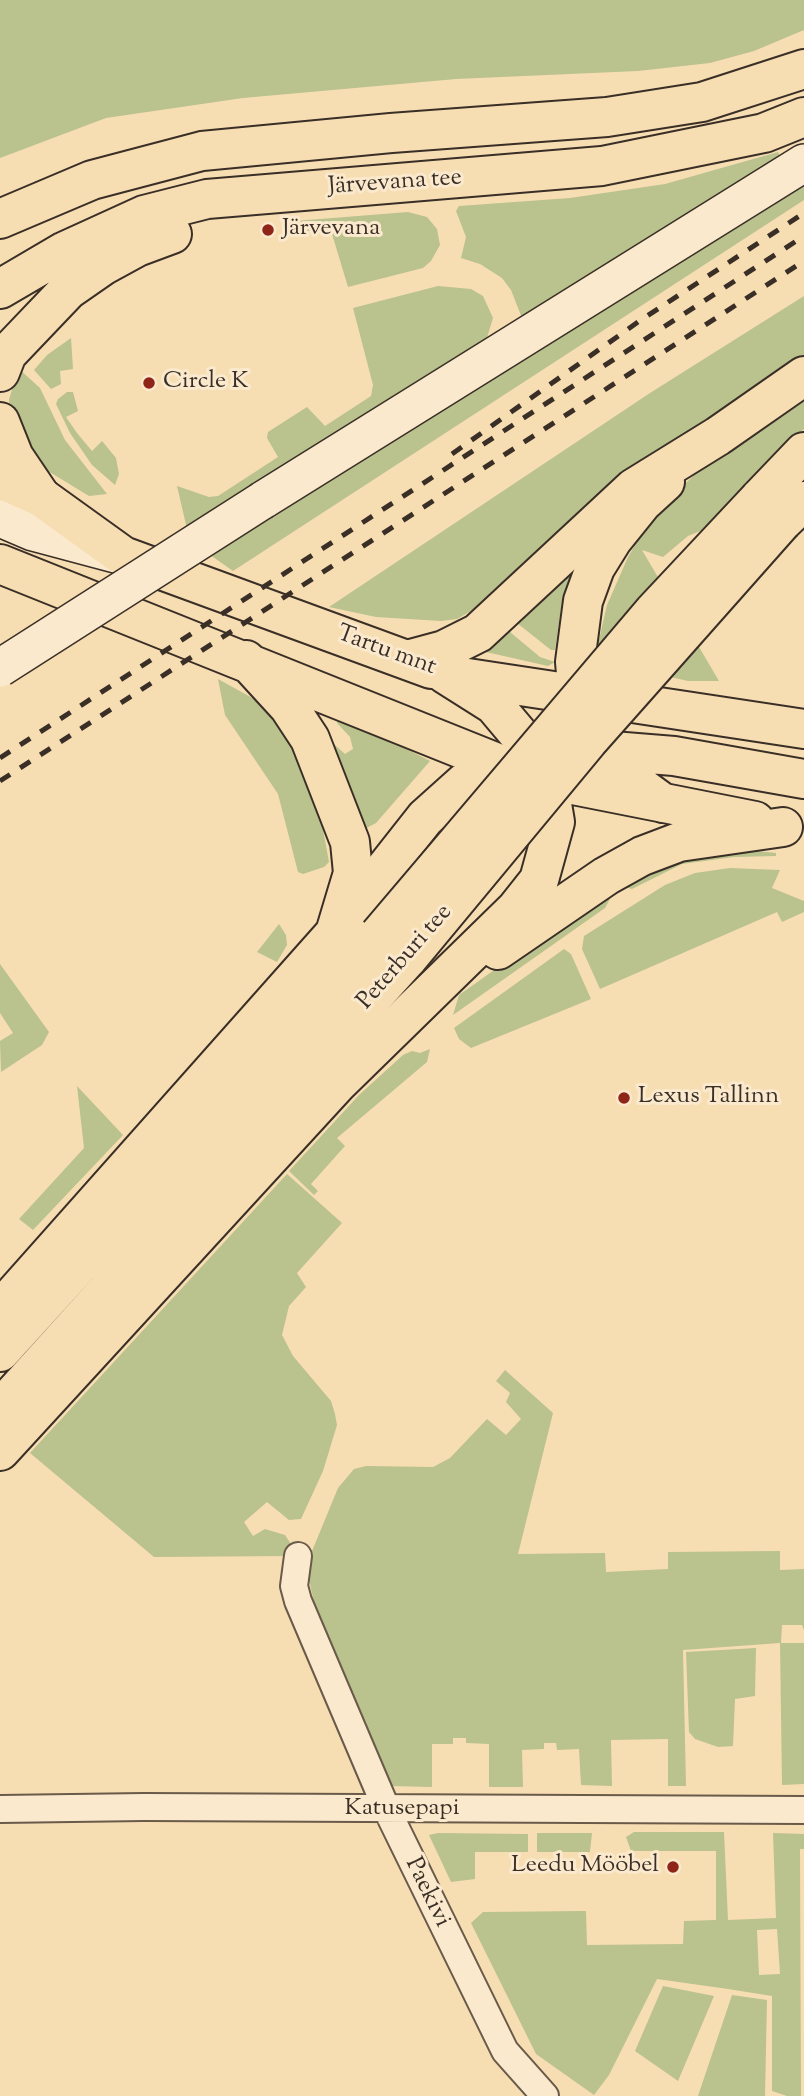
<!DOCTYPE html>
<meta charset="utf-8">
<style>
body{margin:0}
canvas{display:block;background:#f7ddb2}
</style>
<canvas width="804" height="2096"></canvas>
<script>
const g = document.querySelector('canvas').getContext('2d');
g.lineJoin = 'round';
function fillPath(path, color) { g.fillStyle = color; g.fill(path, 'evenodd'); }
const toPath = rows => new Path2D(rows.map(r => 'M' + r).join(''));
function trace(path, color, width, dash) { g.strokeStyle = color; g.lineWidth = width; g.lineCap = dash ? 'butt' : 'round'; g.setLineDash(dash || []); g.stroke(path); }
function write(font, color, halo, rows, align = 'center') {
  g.font = font + ' "Sorts Mill Goudy",serif'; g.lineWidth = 6; g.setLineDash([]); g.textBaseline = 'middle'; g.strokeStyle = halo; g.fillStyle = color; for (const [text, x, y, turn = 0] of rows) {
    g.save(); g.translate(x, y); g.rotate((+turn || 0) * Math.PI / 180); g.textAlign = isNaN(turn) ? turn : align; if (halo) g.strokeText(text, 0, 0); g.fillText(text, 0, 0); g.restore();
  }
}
const green = toPath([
 [0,0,804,0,804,30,754,51,710,63,638,71,456,79,243,98,106,118,0,158],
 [778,152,782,160,522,318,511,290,502,278,480,264,461,258,466,237,456,211,459,206,570,198,665,184],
 [804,174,804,200,233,571,206,552],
 [408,212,427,217,437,229,440,245,431,261,423,268,348,287,332,234,319,228,299,233,295,221],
 [438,286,471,289,483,296,493,318,486,341,187,529,177,486,209,497,218,496,278,457,267,438,268,432,307,407,325,426,371,396,373,385,353,308],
 [804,296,804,359,731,403,654,459,493,598,457,619,441,621,376,617,329,607,650,393],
 [71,338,73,369,60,371,61,384,51,389,34,370,47,355],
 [18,368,40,388,65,440,107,494,89,496,38,465,11,417,9,400],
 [67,392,73,392,78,411,66,417,77,433,92,451,102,441,116,458,119,474,115,485,92,465,70,433,56,404,58,399],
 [804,393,804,429,705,529,688,536,663,557,642,550,719,681,688,681,601,661,598,644,607,605,628,557,645,528,673,495,707,463],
 [580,556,562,602,555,650,551,650,517,623],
 [504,627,540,657,555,662,548,666,486,652,485,649],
 [218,679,256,700,278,721,293,742,318,803,329,862,324,867,303,874,298,872,278,794,225,715],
 [338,714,430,761,376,823,357,833,326,737,345,754,353,749,350,737,337,723],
 [726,848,776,853,776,856,734,857,682,864,632,889,625,887,647,864],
 [730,868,780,870,772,888,804,901,804,912,782,922,777,912,600,989,582,949,584,936,665,885,695,873],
 [604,892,610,899,605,908,453,1015,459,995],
 [279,924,286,935,287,945,277,962,257,952],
 [564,949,571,954,591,999,471,1048,459,1039,454,1028],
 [0,964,49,1032,42,1045,1,1072,0,1041,13,1033,0,1013],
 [430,1049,427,1062,337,1138,345,1146,311,1184,318,1191,314,1195,289,1171,359,1095,403,1055,412,1051,420,1053],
 [77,1086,123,1135,33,1230,19,1219,84,1148],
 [287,1174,342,1223,297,1273,306,1287,289,1306,282,1335,293,1356,331,1401,335,1414,337,1425,323,1471,301,1519,289,1520,267,1502,244,1522,253,1536,265,1529,285,1535,291,1544,292,1556,154,1557,30,1453],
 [505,1370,553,1413,518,1554,605,1553,606,1572,668,1569,668,1552,780,1551,780,1570,804,1569,804,1630,802,1625,782,1625,781,1643,804,1643,804,1784,782,1785,780,1643,683,1650,686,1786,668,1786,668,1739,611,1740,612,1786,581,1785,579,1749,557,1750,556,1743,544,1743,544,1749,522,1750,523,1787,489,1787,489,1744,466,1743,466,1738,453,1738,453,1744,432,1744,432,1787,390,1786,322,1636,308,1576,310,1556,338,1488,354,1469,366,1466,433,1467,450,1458,487,1419,506,1435,521,1419,506,1402,510,1393,496,1381],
 [756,1648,755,1696,735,1699,733,1746,718,1747,695,1739,689,1732,686,1652],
 [634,1832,724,1832,728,1920,776,1918,773,1833,804,1834,804,1849,800,1849,801,2096,787,2096,772,2091,772,1996,728,1989,657,1979,609,2075,594,2095,536,2054,471,1923,483,1912,586,1911,587,1945,683,1944,684,1921,716,1920,716,1851,631,1851,626,1837],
 [777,1929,780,1974,759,1975,757,1930],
 [438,1833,528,1834,528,1852,475,1852,475,1879,451,1882,429,1835],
 [537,1833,592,1833,590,1852,537,1852],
 [663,1986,714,1996,678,2081,635,2051],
 [732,1995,767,2000,765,2096,698,2096]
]);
const street = toPath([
 [298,1556,294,1586,298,1601,387,1810,505,2051,545,2096],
 [0,1809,144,1807,804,1810]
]);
const secondary = toPath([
 [263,500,804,163],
 [0,518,33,532,119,555]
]);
const primary = toPath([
 [0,219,92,180,202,151,391,133,607,117,702,102,804,69],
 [0,289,65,251,144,215,207,199,602,166,764,133,804,117],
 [0,372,7,354,68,290,104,265,137,247,172,234],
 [0,422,14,457,41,497],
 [461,677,804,729],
 [548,780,755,821],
 [663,803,622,773,600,750,578,695,575,662,583,601,595,568,613,539,642,503,665,482],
 [336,931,425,818,464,783,502,765,536,755,600,750,674,756,804,779],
 [498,950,606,876,642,856,679,842,783,827],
 [0,1451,337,1084,516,909,539,880,555,822,548,780,536,755,494,705,445,674]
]);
const highway = toPath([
 [0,479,41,497,123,556,431,669],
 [759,499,804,452],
 [782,522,804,501],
 [0,564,502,765,548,780],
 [407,660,444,650,478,633,634,488,718,436,804,376],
 [0,1310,335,933,353,873,350,842,310,739,289,707,246,660],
 [0,1352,379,935],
 [0,1409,408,958]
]);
const rail = toPath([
 [452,454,638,322,804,213],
 [0,758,804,236],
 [0,781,804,261]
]);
const secondaryBridge = toPath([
 [0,668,263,500]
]);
const highwayBridge = toPath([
 [379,935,654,611,759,499],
 [408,958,588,741,782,522]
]);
const markers = [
 [268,230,7,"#8f2418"],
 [149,383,7,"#8f2418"],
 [624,1098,7,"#8f2418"],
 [673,1867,7,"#8f2418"]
];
const streetNames = [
 ["Järvevana tee",395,184,-4],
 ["Tartu mnt",386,652,20],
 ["Peterburi tee",406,958,-49],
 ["Katusepapi",402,1810],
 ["Paekivi",426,1893,64]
];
const poiNames = [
 ["Järvevana",282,230],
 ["Circle K",163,383],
 ["Lexus Tallinn",638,1098],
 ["Leedu Mööbel",659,1867,"right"]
];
fillPath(green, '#bac28e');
trace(street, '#695a4a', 30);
trace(secondary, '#3a2f27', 40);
trace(primary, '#3a2f27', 42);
trace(highway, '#3a2f27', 42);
trace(street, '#fae9cd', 26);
trace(secondary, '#fae9cd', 37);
trace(primary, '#f7ddb2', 38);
trace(highway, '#f7ddb2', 38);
trace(rail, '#3a2f27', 5, [12, 12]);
trace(secondaryBridge, '#3a2f27', 40, []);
trace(highwayBridge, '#3a2f27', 42, []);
trace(secondaryBridge, '#fae9cd', 37);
trace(highwayBridge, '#f7ddb2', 38);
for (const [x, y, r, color] of markers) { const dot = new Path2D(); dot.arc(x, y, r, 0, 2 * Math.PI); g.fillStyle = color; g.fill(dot); trace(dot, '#fae9cd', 2.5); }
write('24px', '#3a2f27', '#fae9cd', streetNames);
write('24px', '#3a2f27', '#fae9cd', poiNames, 'left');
</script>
